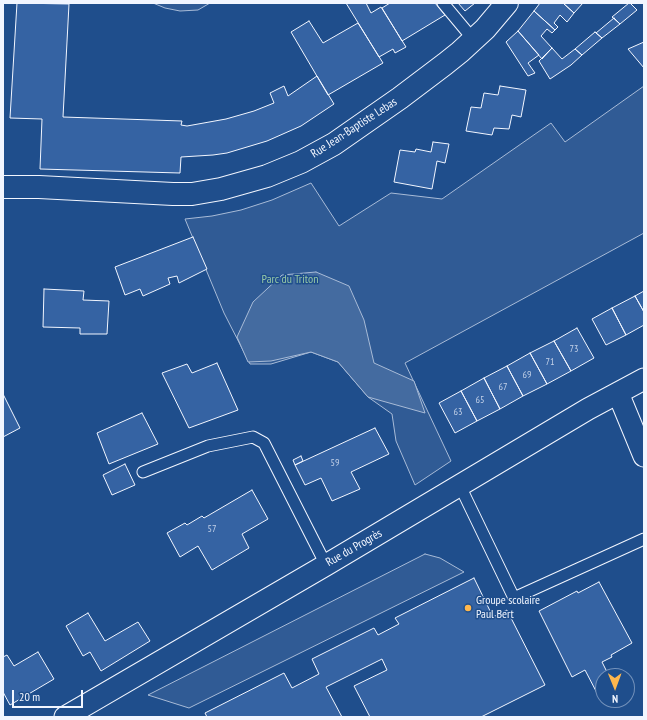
<!DOCTYPE html>
<meta charset="utf-8">
<style>
body{margin:0}
#map{position:relative;width:647px;height:720px;overflow:hidden;background:#1f4e8c;font-family:"PT Sans Narrow",sans-serif}
canvas{display:block}
.frame{position:absolute;inset:0;border:4px solid #f2f6ff;pointer-events:none}
.north{position:absolute;left:595px;top:668px;width:40px;height:40px;box-sizing:border-box;background:#1f4e8c;border:1px solid #7391ba;border-radius:50%;rotate:179deg;font-size:11px;font-weight:700;line-height:16px;text-align:center;color:#f2f6ff}
.north::after{content:'';display:block;margin:auto;width:14px;height:18px;background:#ffb74d;clip-path:polygon(50% 0,100% 100%,50% 72%,0 100%)}
.scale{position:absolute;left:12px;top:690px;width:71px;height:18px;box-sizing:border-box;border:2px solid #f2f6ff;border-top:0;padding-left:5px;font-size:12px;line-height:14px;white-space:nowrap;color:#f2f6ff;-webkit-text-stroke:3px #1f4e8c;paint-order:stroke}
</style>
<div id="map">
<canvas width="647" height="720"></canvas>
<div class="frame"></div>
<div class="north">N</div>
<div class="scale">20 m</div>
</div>
<script>
const g = document.querySelector('canvas').getContext('2d');
g.lineJoin = 'round';
function fillPath(path, color) { g.fillStyle = color; g.fill(path, 'evenodd'); }
const toPath = rows => new Path2D(rows.map(r => 'M' + r).join(''));
function trace(path, color, width, dash) { g.strokeStyle = color; g.lineWidth = width; g.lineCap = dash ? 'butt' : 'round'; g.setLineDash(dash || []); g.stroke(path); }
function write(font, color, halo, rows, align = 'center') {
  g.font = font + ' "PT Sans Narrow",sans-serif'; g.lineWidth = 3; g.setLineDash([]); g.textBaseline = 'middle'; g.strokeStyle = halo; g.fillStyle = color; for (const [text, x, y, turn = 0] of rows) {
    g.save(); g.translate(x, y); g.rotate((+turn || 0) * Math.PI / 180); g.textAlign = isNaN(turn) ? turn : align; if (halo) g.strokeText(text, 0, 0); g.fillText(text, 0, 0); g.restore();
  }
}
const built = toPath([
 [153,3,210,3,198,10,180,11,165,8,153,3],
 [644,86,644,233,405,363,451,461,415,485,396,441,392,414,368,397,338,362,311,352,271,364,250,364,224,313,185,219,212,216,241,210,272,200,311,183,339,226,391,193,442,199,551,123,565,142,644,86],
 [425,554,440,558,464,572,189,708,148,695,425,554]
]);
const water = toPath([
 [316,272,349,286,364,320,374,363,414,381,425,413,368,397,338,362,311,352,271,361,248,362,237,337,253,302,282,275,316,272]
]);
const building = toPath([
 [17,3,69,4,63,117,182,121,181,125,187,126,226,119,254,111,274,103,270,93,284,86,288,96,317,76,334,104,301,126,267,141,227,153,213,155,181,157,180,173,40,169,42,119,10,118,17,3],
 [346,3,366,3,371,13,381,7,406,47,395,53,393,49,379,57,346,3],
 [390,3,435,3,445,15,402,41,382,8,390,3],
 [458,3,475,3,465,11,458,3],
 [540,3,563,3,574,13,567,22,560,15,554,23,558,27,555,30,534,11,540,3],
 [563,3,583,3,574,13,563,3],
 [629,3,630,3,637,10,620,24,612,17,629,3],
 [534,11,555,30,552,33,547,29,541,36,552,48,542,59,518,31,534,11],
 [614,18,620,24,602,38,596,33,614,18],
 [309,21,323,43,358,23,383,63,328,95,291,32,309,21],
 [518,31,539,55,528,63,535,73,528,76,506,42,518,31],
 [595,32,602,38,582,55,575,49,595,32],
 [644,42,644,68,628,49,644,42],
 [552,48,562,59,575,49,582,55,571,65,550,79,539,61,552,48],
 [500,86,526,90,521,117,512,115,509,129,494,128,492,135,466,131,471,107,481,108,484,93,498,95,500,86],
 [433,142,449,144,445,163,437,161,432,189,394,182,400,150,415,152,416,149,431,152,433,142],
 [193,237,207,269,179,283,177,276,168,278,170,284,143,296,140,289,125,295,115,267,193,237],
 [44,289,84,291,83,300,109,301,107,334,80,334,80,328,43,327,44,289],
 [644,291,644,312,635,296,644,291],
 [635,296,644,312,644,325,626,335,612,308,635,296],
 [612,308,626,335,606,345,592,319,612,308],
 [577,328,594,358,571,371,554,341,577,328],
 [554,341,571,371,547,384,530,353,554,341],
 [530,353,547,384,523,396,507,366,530,353],
 [217,363,238,410,189,428,162,373,187,364,192,373,217,363],
 [507,366,523,396,500,409,484,378,507,366],
 [484,378,500,409,477,421,461,391,484,378],
 [461,391,477,421,455,433,439,403,461,391],
 [3,394,20,428,3,437,3,394],
 [142,413,158,444,109,464,97,433,142,413],
 [375,428,389,454,351,472,360,489,332,501,321,478,305,485,295,465,375,428],
 [301,456,303,461,295,465,293,460,301,456],
 [125,464,135,485,112,495,103,475,125,464],
 [252,490,268,519,242,534,249,548,212,570,198,546,180,557,167,533,185,523,187,525,202,516,204,518,252,490],
 [474,578,493,617,507,610,545,685,481,717,370,717,354,686,387,670,382,659,326,687,342,717,207,717,205,713,284,673,292,688,319,674,312,659,374,628,378,635,399,624,395,618,474,578],
 [599,582,632,643,611,655,612,657,602,662,609,676,603,676,603,693,598,695,585,670,572,677,539,611,577,591,578,593,599,582],
 [88,613,105,641,138,622,150,641,101,671,90,652,83,656,66,626,88,613],
 [38,652,54,679,10,705,3,692,3,657,7,655,14,666,38,652]
]);
const lane = toPath([
 [443,3,473,39],
 [143,472,208,446,253,437,264,443,326,565],
 [460,486,514,598,644,539]
]);
const street = toPath([
 [618,393,644,456],
 [65,717,326,565,588,409,644,379]
]);
const secondary = toPath([
 [3,187,39,187,173,194,192,194,221,189,267,176,301,162,334,144,400,98,445,64,460,52,485,29,507,3]
]);
const markers = [
 [468,608,4,"#ffb74d"]
];
const numberNames = [
 ["73",574,349],
 ["71",550,362],
 ["69",527,375],
 ["67",503,387],
 ["65",480,400],
 ["63",458,412],
 ["59",335,463],
 ["57",212,529]
];
const streetNames = [
 ["Rue Jean-Baptiste Lebas",354,128,-33],
 ["Rue du Progrès",354,548,-30]
];
const parkNames = [
 ["Parc du Triton",290,280]
];
const poiNames = [
 ["Groupe scolaire",476,601],
 ["Paul Bert",476,615]
];
fillPath(built, '#305b95');
trace(built, '#a8bbd7', 1);
fillPath(water, '#446ba0');
trace(water, '#a8bbd7', 1);
fillPath(building, '#3563a3');
trace(building, '#f2f6ff', 1);
trace(lane, '#f2f6ff', 13);
trace(street, '#f2f6ff', 23);
trace(secondary, '#f2f6ff', 24);
trace(lane, '#1f4e8c', 11);
trace(street, '#1f4e8c', 21);
trace(secondary, '#1f4e8c', 22);
for (const [x, y, r, color] of markers) { const dot = new Path2D(); dot.arc(x, y, r, 0, 2 * Math.PI); g.fillStyle = color; g.fill(dot); trace(dot, '#1f4e8c', 1.5); }
write('10px', '#c3d1e8', null, numberNames);
write('12px', '#f2f6ff', '#1f4e8c', streetNames);
write('12px', '#97c8a6', '#1f4e8c', parkNames);
write('12px', '#f2f6ff', '#1f4e8c', poiNames, 'left');
</script>
